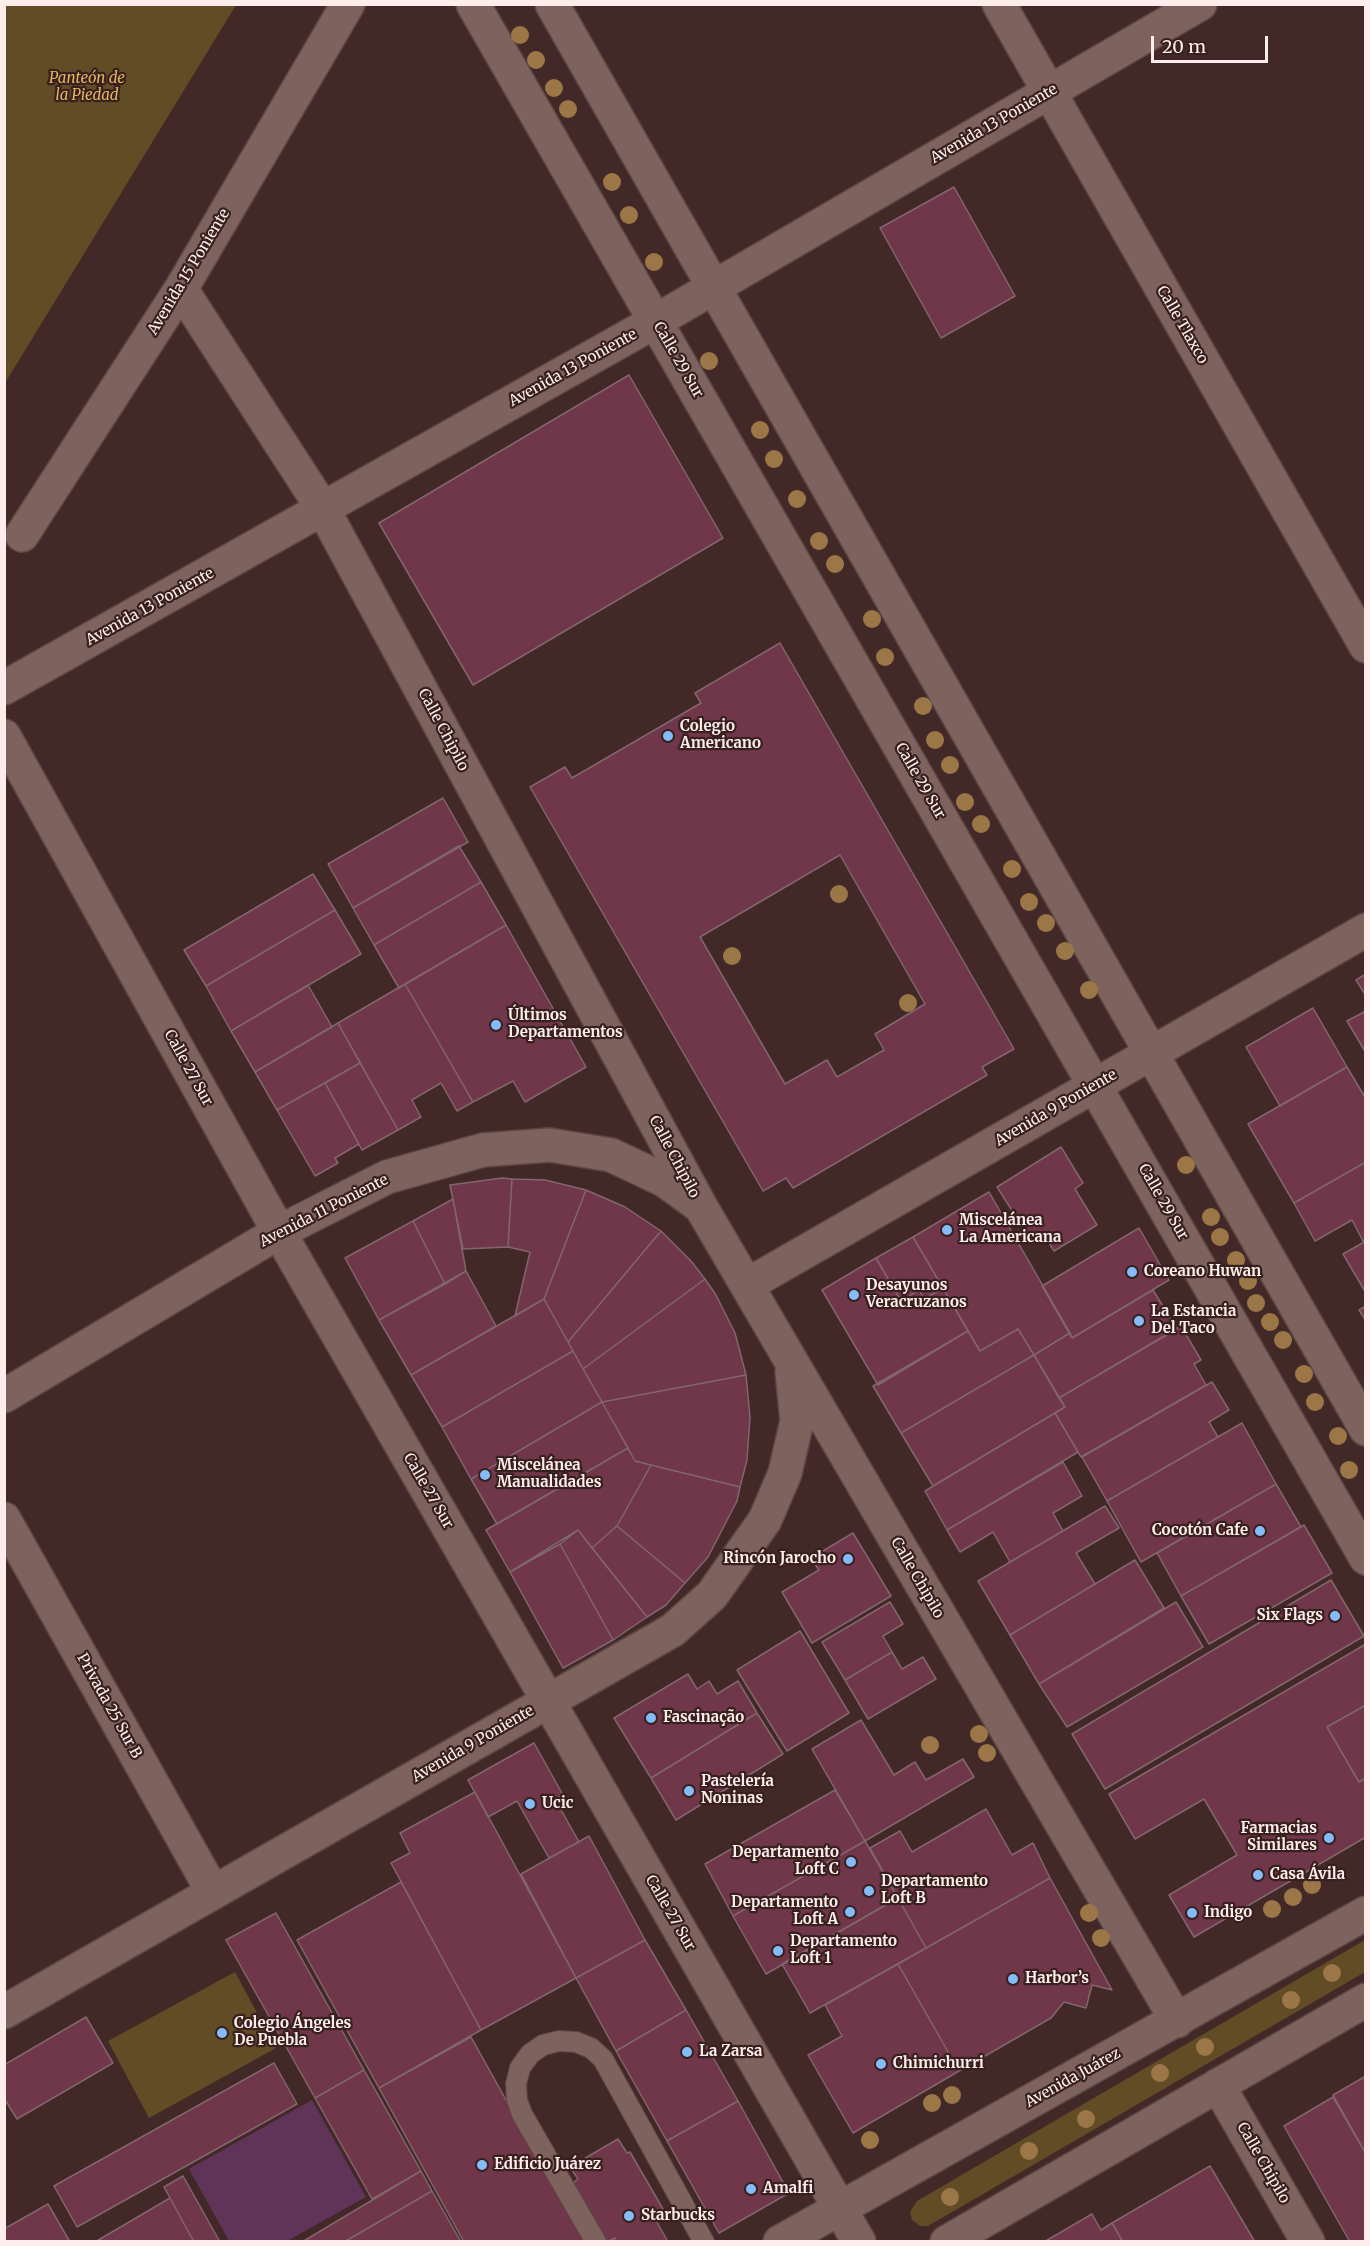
<!DOCTYPE html>
<meta charset="utf-8">
<style>
body{margin:0}
#map{position:relative;width:1370px;height:2246px;overflow:hidden;background:#422927;font-family:Merriweather,serif}
canvas{display:block}
.frame{position:absolute;inset:0;border:6px solid #feedeb;pointer-events:none}
.scale{position:absolute;left:1151px;top:36px;width:117px;height:27px;box-sizing:border-box;border:3px solid #feedeb;border-top:0;padding-left:8px;font-size:18px;line-height:21px;white-space:nowrap;color:#feedeb;-webkit-text-stroke:4px #37201d;paint-order:stroke}
</style>
<div id="map">
<canvas width="1370" height="2246"></canvas>
<div class="frame"></div>
<div class="scale">20 m</div>
</div>
<script>
const g = document.querySelector('canvas').getContext('2d');
g.lineJoin = 'round';
function fillPath(path, color) { g.fillStyle = color; g.fill(path, 'evenodd'); }
const toPath = rows => new Path2D(rows.map(r => 'M' + r).join(''));
function trace(path, color, width, dash) { g.strokeStyle = color; g.lineWidth = width; g.lineCap = dash ? 'butt' : 'round'; g.setLineDash(dash || []); g.stroke(path); }
function write(font, color, halo, rows, align = 'center') {
  g.font = font + ' Merriweather,serif'; g.lineWidth = 4.5; g.setLineDash([]); g.textBaseline = 'middle'; g.strokeStyle = halo; g.fillStyle = color; for (const [text, x, y, turn = 0] of rows) {
    g.save(); g.translate(x, y); g.rotate((+turn || 0) * Math.PI / 180); g.textAlign = isNaN(turn) ? turn : align; if (halo) g.strokeText(text, 0, 0); g.fillText(text, 0, 0); g.restore();
  }
}
const green = toPath([
 [5,4,236,5,5,383,4,5],
 [1365,1940,1365,1972,928,2226,920,2226,912,2220,910,2212,917,2201],
 [235,1972,276,2048,149,2118,108,2041]
]);
const water = toPath([
 [312,2100,366,2197,287,2241,229,2241,189,2169]
]);
const building = toPath([
 [954,187,1015,296,941,338,880,228,954,187],
 [629,375,723,538,473,685,379,523,629,375],
 [780,643,1014,1049,982,1067,987,1075,793,1188,786,1178,763,1191,530,787,565,767,572,778,701,703,695,693,780,643],
 [840,855,925,1004,875,1034,884,1050,837,1077,827,1060,785,1084,700,937,840,855],
 [443,798,468,842,353,908,328,864,443,798],
 [459,846,481,882,374,945,353,908,459,846],
 [313,874,335,910,206,986,184,950,313,874],
 [481,882,506,925,399,988,374,945,481,882],
 [335,910,361,954,231,1031,206,986,335,910],
 [506,925,586,1067,525,1102,513,1081,473,1102,405,984,506,925],
 [1366,974,1366,996,1356,980,1366,974],
 [405,984,473,1102,457,1111,441,1083,412,1100,421,1117,398,1130,338,1023,405,984],
 [308,985,332,1027,255,1072,231,1031,308,985],
 [1313,1008,1347,1067,1280,1106,1246,1047,1313,1008],
 [1366,1011,1366,1053,1347,1021,1366,1011],
 [338,1023,360,1063,277,1110,255,1072,338,1023],
 [360,1063,398,1130,362,1150,325,1083,360,1063],
 [1347,1067,1366,1099,1366,1162,1294,1203,1248,1124,1347,1067],
 [325,1083,359,1144,335,1158,338,1163,315,1176,277,1110,325,1083],
 [1061,1147,1083,1183,1075,1189,1097,1225,1054,1251,1044,1235,1032,1242,997,1187,1061,1147],
 [1366,1162,1366,1239,1363,1241,1352,1220,1315,1241,1294,1203,1366,1162],
 [502,1178,512,1179,508,1247,463,1249,450,1185,502,1178],
 [512,1179,545,1180,586,1190,544,1299,515,1316,530,1252,508,1247,512,1179],
 [586,1190,625,1207,661,1231,568,1342,544,1299,586,1190],
 [989,1192,1070,1333,1034,1355,1018,1329,980,1351,913,1237,989,1192],
 [453,1199,466,1271,445,1284,413,1221,453,1199],
 [413,1221,445,1284,379,1320,345,1258,413,1221],
 [1139,1228,1169,1280,1072,1338,1042,1286,1139,1228],
 [661,1231,691,1261,705,1279,583,1369,568,1342,661,1231],
 [913,1237,943,1288,924,1299,919,1290,901,1301,876,1258,913,1237],
 [1366,1241,1366,1293,1343,1254,1366,1241],
 [876,1258,901,1301,919,1290,924,1299,943,1288,968,1331,878,1385,822,1290,876,1258],
 [466,1271,496,1326,411,1375,379,1320,466,1271],
 [705,1279,716,1295,735,1333,746,1375,602,1402,583,1369,705,1279],
 [1153,1290,1177,1329,1059,1398,1034,1355,1070,1333,1072,1338,1153,1290],
 [544,1299,573,1351,442,1427,411,1375,544,1299],
 [1366,1306,1366,1321,1359,1310,1366,1306],
 [1181,1326,1201,1360,1194,1364,1206,1385,1081,1457,1055,1413,1065,1407,1059,1398,1181,1326],
 [1018,1329,1034,1355,901,1433,873,1386,968,1331,980,1351,1018,1329],
 [573,1351,602,1402,471,1479,442,1427,573,1351],
 [1034,1355,1065,1407,933,1486,901,1433,1034,1355],
 [746,1375,750,1417,747,1460,740,1487,635,1461,602,1402,746,1375],
 [1212,1382,1229,1410,1209,1422,1218,1437,1107,1501,1082,1457,1212,1382],
 [602,1402,628,1448,497,1524,471,1479,602,1402],
 [1055,1413,1078,1452,947,1530,925,1491,1055,1413],
 [1242,1423,1276,1484,1141,1562,1107,1501,1242,1423],
 [628,1448,635,1461,651,1465,617,1526,592,1548,578,1530,510,1572,486,1530,628,1448],
 [1063,1462,1082,1496,1053,1513,1063,1531,1010,1562,993,1532,960,1552,947,1530,1063,1462],
 [651,1465,740,1487,737,1501,708,1557,685,1583,617,1526,651,1465],
 [1276,1484,1301,1527,1181,1596,1157,1553,1276,1484],
 [1105,1506,1119,1528,1076,1553,1095,1584,1010,1635,978,1581,1105,1506],
 [1304,1525,1332,1573,1209,1644,1181,1596,1304,1525],
 [617,1526,685,1583,666,1605,647,1617,592,1548,617,1526],
 [578,1530,647,1617,613,1640,560,1544,578,1530],
 [853,1533,891,1596,812,1643,782,1592,819,1570,811,1558,853,1533],
 [560,1544,613,1640,563,1668,510,1572,560,1544],
 [1135,1560,1164,1608,1039,1684,1010,1635,1135,1560],
 [1331,1580,1364,1636,1105,1789,1072,1734,1331,1580],
 [890,1602,903,1624,883,1636,892,1652,845,1680,822,1642,890,1602],
 [1176,1602,1203,1647,1067,1727,1039,1684,1176,1602],
 [800,1631,849,1713,787,1751,737,1670,800,1631],
 [1366,1644,1366,1705,1327,1727,1359,1782,1366,1778,1366,1837,1194,1937,1169,1895,1237,1855,1204,1799,1135,1839,1109,1794,1366,1644],
 [892,1652,902,1669,923,1657,936,1679,868,1719,845,1680,892,1652],
 [688,1674,697,1689,709,1681,717,1694,738,1681,757,1713,651,1778,614,1718,688,1674],
 [1366,1705,1366,1778,1359,1782,1327,1727,1366,1705],
 [757,1713,783,1754,676,1820,651,1778,757,1713],
 [861,1720,894,1775,915,1762,926,1780,963,1759,974,1777,865,1841,812,1749,861,1720],
 [534,1743,563,1795,555,1799,579,1842,549,1858,517,1801,488,1817,468,1780,534,1743],
 [835,1790,865,1841,733,1916,705,1864,835,1790],
 [475,1792,576,1978,481,2030,391,1863,410,1853,400,1833,475,1792],
 [986,1809,1012,1855,1033,1843,1050,1878,926,1948,870,1848,900,1831,912,1852,986,1809],
 [589,1836,645,1940,576,1978,521,1874,589,1836],
 [865,1841,898,1898,766,1974,733,1916,865,1841],
 [1050,1878,1112,1990,1092,1985,1086,2008,1064,2002,1051,2018,959,2071,898,1964,1050,1878],
 [401,1882,481,2030,379,2088,297,1940,401,1882],
 [898,1898,926,1948,810,2013,782,1964,898,1898],
 [276,1913,364,2070,315,2098,226,1940,276,1913],
 [645,1940,686,2010,616,2051,576,1978,645,1940],
 [898,1964,959,2071,853,2133,808,2055,842,2036,825,2005,898,1964],
 [686,2010,738,2101,667,2141,616,2051,686,2010],
 [86,2017,113,2063,17,2119,4,2098,4,2065,86,2017],
 [471,2037,585,2242,464,2242,379,2088,471,2037],
 [274,2063,297,2104,77,2227,54,2186,274,2063],
 [364,2070,421,2171,372,2199,315,2098,364,2070],
 [1366,2076,1366,2154,1333,2095,1366,2076],
 [1333,2097,1366,2154,1366,2242,1350,2242,1284,2126,1333,2097],
 [738,2101,789,2193,719,2233,667,2141,738,2101],
 [618,2139,627,2153,630,2152,663,2209,653,2215,668,2242,617,2242,615,2238,607,2242,573,2183,578,2179,570,2167,618,2139],
 [1210,2166,1255,2242,1123,2242,1112,2223,1210,2166],
 [421,2171,432,2191,344,2242,302,2242,421,2171],
 [183,2176,220,2242,194,2242,164,2187,183,2176],
 [432,2191,461,2242,344,2242,432,2191],
 [170,2198,194,2242,95,2242,170,2198],
 [48,2204,70,2242,4,2242,4,2229,48,2204],
 [1092,2214,1101,2230,1112,2223,1123,2242,1044,2242,1092,2214]
]);
const service = toPath([
 [596,2242,522,2114,517,2100,516,2084,520,2068,530,2054,543,2045,559,2041,576,2042,591,2048,603,2059,704,2242]
]);
const minor = toPath([
 [473,4,1366,1558],
 [552,4,1366,1429],
 [999,4,1366,646],
 [181,289,323,509,701,1207,1177,2021],
 [22,535,181,289,348,4],
 [4,688,656,321,1200,4],
 [4,736,279,1232,859,2242],
 [747,1285,1366,930],
 [4,1396,279,1232,387,1177,483,1150,550,1145,611,1155,664,1180,697,1204],
 [4,1519,213,1892],
 [4,2012,673,1630,712,1595,765,1520,785,1473,797,1421,792,1371],
 [1218,2085,1308,2242]
]);
const secondary = toPath([
 [780,2242,1366,1913],
 [947,2242,1366,2000]
]);
const trees = [
 [520,35],
 [536,60],
 [554,88],
 [568,109],
 [612,182],
 [629,215],
 [654,262],
 [709,361],
 [760,430],
 [774,459],
 [797,499],
 [819,541],
 [835,564],
 [872,619],
 [885,657],
 [923,706],
 [935,740],
 [950,765],
 [965,802],
 [981,824],
 [1012,869],
 [839,894],
 [1029,902],
 [1046,923],
 [1065,951],
 [732,956],
 [1089,990],
 [908,1003],
 [1186,1165],
 [1211,1217],
 [1220,1237],
 [1236,1260],
 [1248,1281],
 [1256,1303],
 [1270,1322],
 [1283,1340],
 [1304,1374],
 [1315,1402],
 [1338,1436],
 [1349,1470],
 [979,1734],
 [930,1745],
 [987,1753],
 [1312,1885],
 [1293,1897],
 [1272,1909],
 [1089,1913],
 [1101,1938],
 [1332,1973],
 [1291,2000],
 [1205,2047],
 [1160,2073],
 [952,2095],
 [932,2103],
 [1086,2119],
 [870,2140],
 [1029,2151],
 [950,2197]
];
const markers = [
 [668,736,6,"#84bcfb"],
 [496,1025,6,"#84bcfb"],
 [947,1230,6,"#84bcfb"],
 [1132,1272,6,"#84bcfb"],
 [854,1295,6,"#84bcfb"],
 [1139,1321,6,"#84bcfb"],
 [485,1475,6,"#84bcfb"],
 [1260,1531,6,"#84bcfb"],
 [848,1559,6,"#84bcfb"],
 [1335,1616,6,"#84bcfb"],
 [651,1718,6,"#84bcfb"],
 [689,1791,6,"#84bcfb"],
 [530,1804,6,"#84bcfb"],
 [1329,1838,6,"#84bcfb"],
 [851,1862,6,"#84bcfb"],
 [1258,1875,6,"#84bcfb"],
 [869,1891,6,"#84bcfb"],
 [850,1912,6,"#84bcfb"],
 [1192,1913,6,"#84bcfb"],
 [778,1951,6,"#84bcfb"],
 [1013,1979,6,"#84bcfb"],
 [222,2033,6,"#84bcfb"],
 [687,2052,6,"#84bcfb"],
 [881,2064,6,"#84bcfb"],
 [482,2165,6,"#84bcfb"],
 [751,2189,6,"#84bcfb"],
 [629,2216,6,"#84bcfb"]
];
const parkNames = [
 ["Panteón de",87,79],
 ["la Piedad",87,96]
];
const streetNames = [
 ["Avenida 13 Poniente",994,124,-30],
 ["Avenida 15 Poniente",189,272,-59],
 ["Calle Tlaxco",1182,325,60],
 ["Calle 29 Sur",678,360,60],
 ["Avenida 13 Poniente",573,368,-29],
 ["Avenida 13 Poniente",150,607,-29],
 ["Calle Chipilo",443,730,62],
 ["Calle 29 Sur",920,781,60],
 ["Calle 27 Sur",188,1068,61],
 ["Avenida 9 Poniente",1056,1108,-30],
 ["Calle Chipilo",674,1157,62],
 ["Calle 29 Sur",1163,1202,60],
 ["Avenida 11 Poniente",324,1211,-27],
 ["Calle 27 Sur",428,1491,60],
 ["Calle Chipilo",917,1578,60],
 ["Privada 25 Sur B",109,1706,61],
 ["Avenida 9 Poniente",473,1744,-30],
 ["Calle 27 Sur",670,1913,60],
 ["Avenida Juárez",1073,2078,-29],
 ["Calle Chipilo",1263,2163,60]
];
const poiNames = [
 ["Colegio",680,727],
 ["Americano",680,744],
 ["Últimos",508,1016],
 ["Departamentos",508,1033],
 ["Miscelánea",959,1221],
 ["La Americana",959,1238],
 ["Coreano Huwan",1144,1272],
 ["Desayunos",866,1286],
 ["Veracruzanos",866,1303],
 ["La Estancia",1151,1312],
 ["Del Taco",1151,1329],
 ["Miscelánea",497,1466],
 ["Manualidades",497,1483],
 ["Cocotón Cafe",1248,1531,"right"],
 ["Rincón Jarocho",836,1559,"right"],
 ["Six Flags",1323,1616,"right"],
 ["Fascinação",663,1718],
 ["Pastelería",701,1782],
 ["Noninas",701,1799],
 ["Ucic",542,1804],
 ["Farmacias",1317,1829,"right"],
 ["Similares",1317,1846,"right"],
 ["Departamento",839,1853,"right"],
 ["Loft C",839,1870,"right"],
 ["Casa Ávila",1270,1875],
 ["Departamento",881,1882],
 ["Loft B",881,1899],
 ["Departamento",838,1903,"right"],
 ["Loft A",838,1920,"right"],
 ["Indigo",1204,1913],
 ["Departamento",790,1942],
 ["Loft 1",790,1959],
 ["Harbor’s",1025,1979],
 ["Colegio Ángeles",234,2024],
 ["De Puebla",234,2041],
 ["La Zarsa",699,2052],
 ["Chimichurri",893,2064],
 ["Edificio Juárez",494,2165],
 ["Amalfi",763,2189],
 ["Starbucks",641,2216]
];
fillPath(green, '#624c25');
fillPath(water, '#603359');
fillPath(building, '#70364a');
trace(building, '#82666e', 1.5);
trace(service, '#5b4744', 22);
trace(minor, '#5b4744', 36);
trace(secondary, '#5b4744', 36);
trace(service, '#7e625e', 20);
trace(minor, '#7e625e', 33);
trace(secondary, '#7e625e', 33);
g.fillStyle = '#9b7747';
for (const [x, y] of trees) { g.beginPath(); g.arc(x, y, 9, 0, 2 * Math.PI); g.fill(); }
for (const [x, y, r, color] of markers) { const dot = new Path2D(); dot.arc(x, y, r, 0, 2 * Math.PI); g.fillStyle = color; g.fill(dot); trace(dot, '#37201d', 2); }
write('italic 15px', '#e4b661', '#37201d', parkNames);
write('15px', '#feedeb', '#37201d', streetNames);
write('bold 15px', '#feedeb', '#37201d', poiNames, 'left');
</script>
